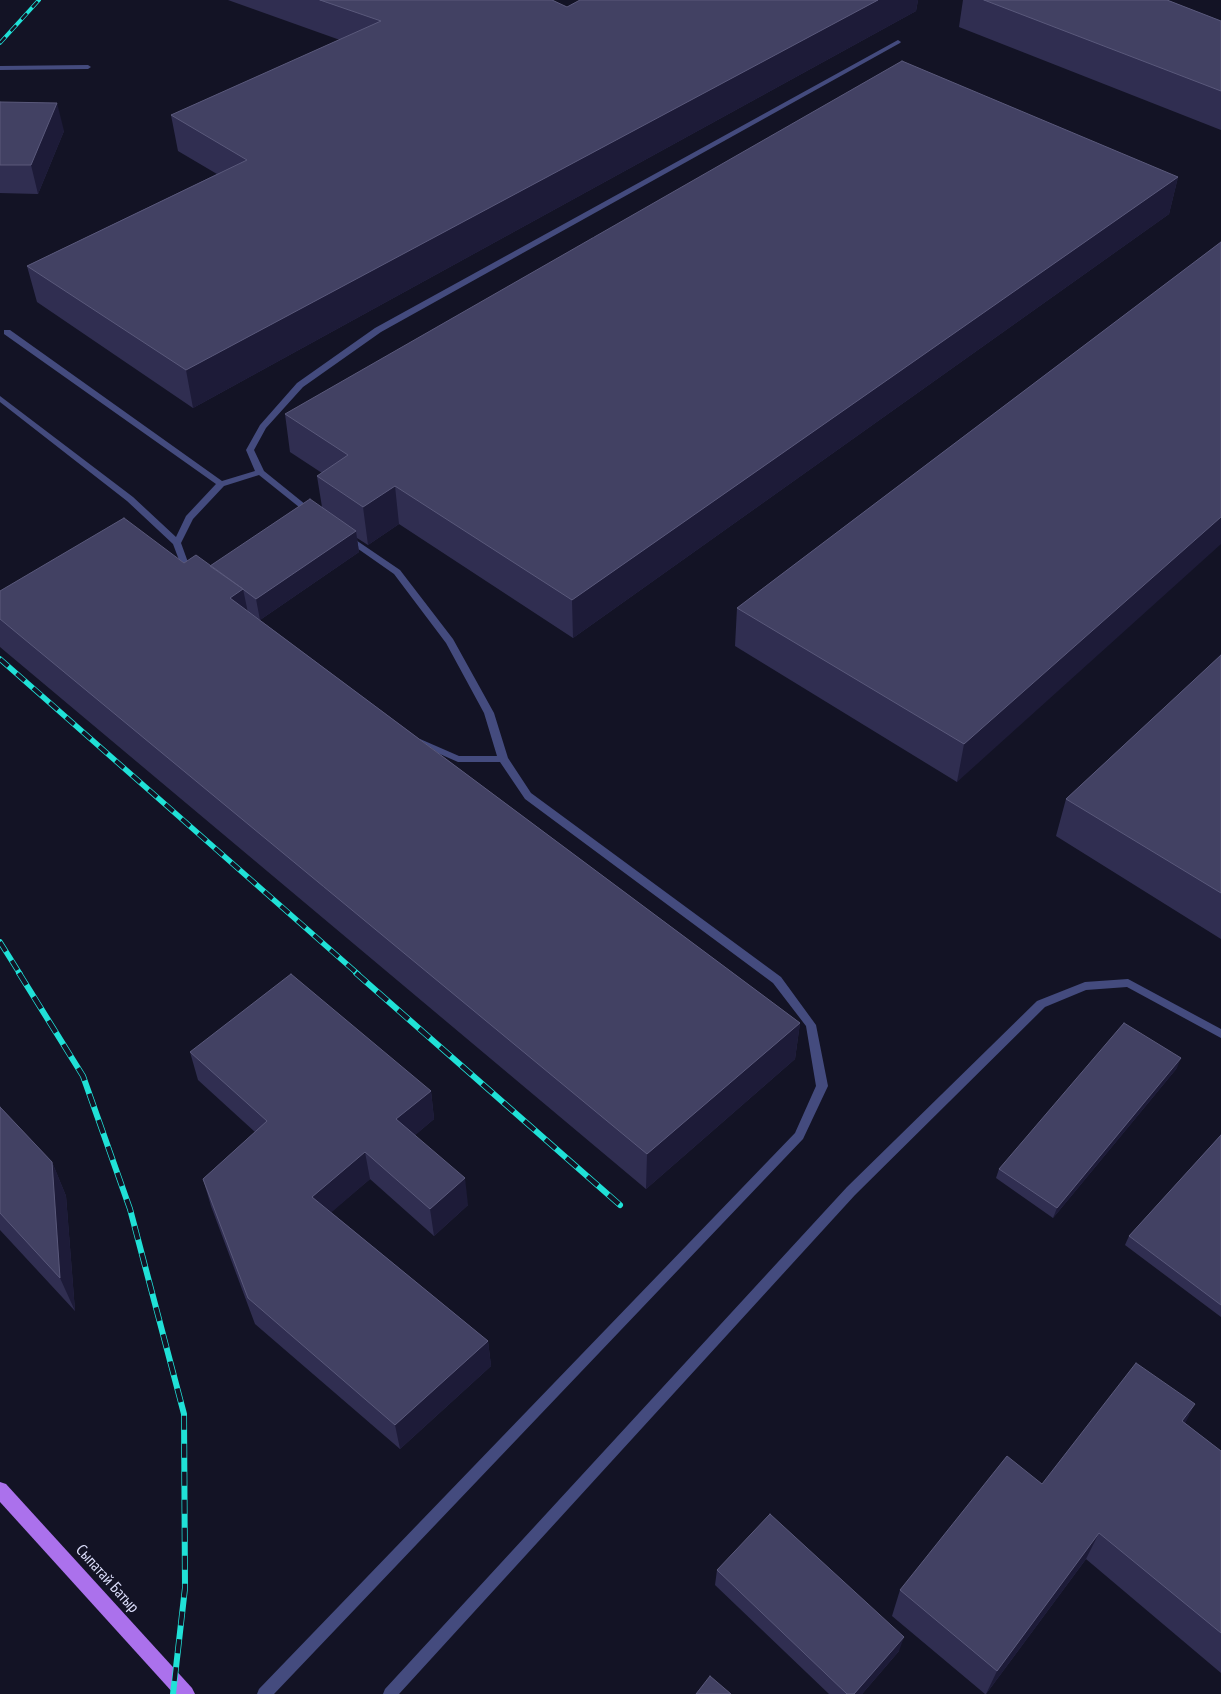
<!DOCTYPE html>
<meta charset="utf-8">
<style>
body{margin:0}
canvas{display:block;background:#131325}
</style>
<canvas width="1221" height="1694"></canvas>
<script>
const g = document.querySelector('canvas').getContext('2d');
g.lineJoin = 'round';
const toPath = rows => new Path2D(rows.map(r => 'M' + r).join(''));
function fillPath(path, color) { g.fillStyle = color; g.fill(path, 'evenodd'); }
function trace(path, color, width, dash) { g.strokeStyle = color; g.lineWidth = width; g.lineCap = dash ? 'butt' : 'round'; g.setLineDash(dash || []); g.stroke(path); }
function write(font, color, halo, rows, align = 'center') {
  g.font = font + ' "PT Sans Narrow",sans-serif'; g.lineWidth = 4; g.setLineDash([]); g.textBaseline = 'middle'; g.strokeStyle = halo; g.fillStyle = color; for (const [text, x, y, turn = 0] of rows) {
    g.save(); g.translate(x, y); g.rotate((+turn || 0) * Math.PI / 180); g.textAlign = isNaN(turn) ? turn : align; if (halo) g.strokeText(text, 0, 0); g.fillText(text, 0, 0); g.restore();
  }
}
const service = toPath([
 [898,40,901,42,900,43,381,332,303,387,266,428,254,450,264,471,316,513,315,515,309,515,259,475,224,486,193,519,181,543,193,576,192,578,186,578,185,576,173,544,127,501,0,402,0,396,133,497,176,537,186,516,216,484,4,334,4,330,10,330,222,481,255,471,246,450,260,425,297,383,375,328,898,40],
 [0,66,88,65,91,67,88,69,0,70,0,66],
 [347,534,400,570,453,639,494,713,508,758,531,793,781,977,816,1025,828,1086,803,1139,274,1694,257,1694,259,1689,795,1133,816,1086,806,1026,773,983,525,799,500,762,458,762,417,744,415,742,420,739,459,756,497,756,484,713,446,643,394,574,344,539,343,537,344,535,347,534],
 [1128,979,1221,1029,1221,1038,1127,987,1086,990,1045,1007,855,1195,399,1694,383,1694,385,1689,847,1187,1037,1001,1085,982,1128,979]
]);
const primary = toPath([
 [0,1482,6,1484,192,1688,195,1694,174,1694,0,1502,0,1482]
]);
const railFar2 = toPath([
 [0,43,39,0]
]);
const railFar1 = toPath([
 [0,659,358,974],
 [0,942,20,974]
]);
const rail = toPath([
 [19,973,83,1076,130,1209,184,1414,185,1588,173,1694],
 [356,973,620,1205]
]);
const wall = toPath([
 [228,0,552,0,567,7,580,0,918,0,916,11,193,408,37,302,27,266,217,174,178,151,171,115,340,40],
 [963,0,1167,0,1221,21,1221,130,959,27],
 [0,102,64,131,38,194,0,193],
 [1178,177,1169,214,573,638,399,524,368,545,357,538,359,552,260,620,800,1023,795,1059,646,1189,0,647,0,591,184,563,210,566,322,507,317,476,322,473,290,452,285,414],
 [1221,242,957,782,735,646,737,608],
 [1221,655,1221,939,1056,836,1066,799],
 [190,1052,431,1091,434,1119,415,1135,468,1205,434,1236,370,1179,331,1212,488,1341,491,1366,400,1449,255,1324,211,1206,203,1179,255,1132,198,1080],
 [1177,1068,1053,1218,996,1178,999,1169],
 [0,1107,52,1162,66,1196,75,1311,0,1230],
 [1221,1135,1221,1317,1125,1245,1129,1236],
 [1185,1423,1221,1451,1221,1673,1086,1559,986,1694,985,1694,892,1616,900,1590,1042,1484],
 [717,1570,899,1651,862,1694,829,1694,715,1585]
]);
const shadedWall = toPath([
 [878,0,918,0,916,11,193,408,186,370],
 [57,103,64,131,38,194,31,165],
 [1178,177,1169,214,573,638,572,600],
 [395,486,399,524,368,545,363,507],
 [1221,517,1221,544,957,782,964,744],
 [356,531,359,552,260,620,256,599],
 [243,589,251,627,230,598],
 [800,1023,795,1059,646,1189,647,1154],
 [1181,1058,1177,1068,1053,1218,1057,1208],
 [431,1091,434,1119,401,1147,396,1119],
 [365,1152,370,1179,318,1224,312,1197],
 [52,1162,66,1196,75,1311,60,1278],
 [465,1178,468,1205,434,1236,430,1209],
 [488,1341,491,1366,400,1449,395,1425],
 [1195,1404,1180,1433,1182,1421],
 [1099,1533,1086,1559,986,1694,997,1671],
 [904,1637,899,1651,862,1694,854,1694]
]);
const building = toPath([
 [320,0,552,0,567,7,580,0,878,0,186,370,27,266,247,160,171,115,381,21,320,0],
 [984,0,1167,0,1221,21,1221,91,984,0],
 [902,61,1178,177,572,600,395,486,363,507,317,476,348,455,285,414,902,61],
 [0,102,57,103,31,165,0,165,0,102],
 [1221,242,1221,517,964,744,737,608,1221,242],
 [310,499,356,531,256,599,244,590,243,589,210,566,310,499],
 [124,518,184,563,196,555,243,589,230,598,800,1023,647,1154,0,619,0,591,124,518],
 [1221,655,1221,893,1066,799,1221,655],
 [291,974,431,1091,396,1119,465,1178,430,1209,365,1152,312,1197,488,1341,395,1425,248,1298,203,1179,267,1121,190,1052,291,974],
 [1124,1023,1181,1058,1057,1208,999,1169,1124,1023],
 [0,1107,52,1162,60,1278,0,1213,0,1107],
 [1221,1135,1221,1305,1129,1236,1221,1135],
 [1136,1363,1195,1404,1182,1421,1221,1451,1221,1633,1099,1533,997,1671,900,1590,1007,1456,1042,1484,1136,1363],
 [770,1514,904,1637,854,1694,847,1694,717,1570,770,1514],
 [710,1676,731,1694,696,1694,710,1676]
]);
const nearStreetnames = [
 ["Сыпатай Батыр",107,1579,48]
];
fillPath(service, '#444b7e');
fillPath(primary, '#ab71ec');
trace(railFar2, '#20e1d7', 4);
trace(railFar1, '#20e1d7', 5.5);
trace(rail, '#20e1d7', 6);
trace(railFar2, '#131325', 2.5, [8]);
trace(railFar1, '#131325', 4, [11]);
trace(rail, '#131325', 4.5, [14]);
fillPath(wall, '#302e51');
fillPath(shadedWall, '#1d1b38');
fillPath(building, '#424163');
trace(building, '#5a597b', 1);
write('16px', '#dbddfa', '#131325', nearStreetnames);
</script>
